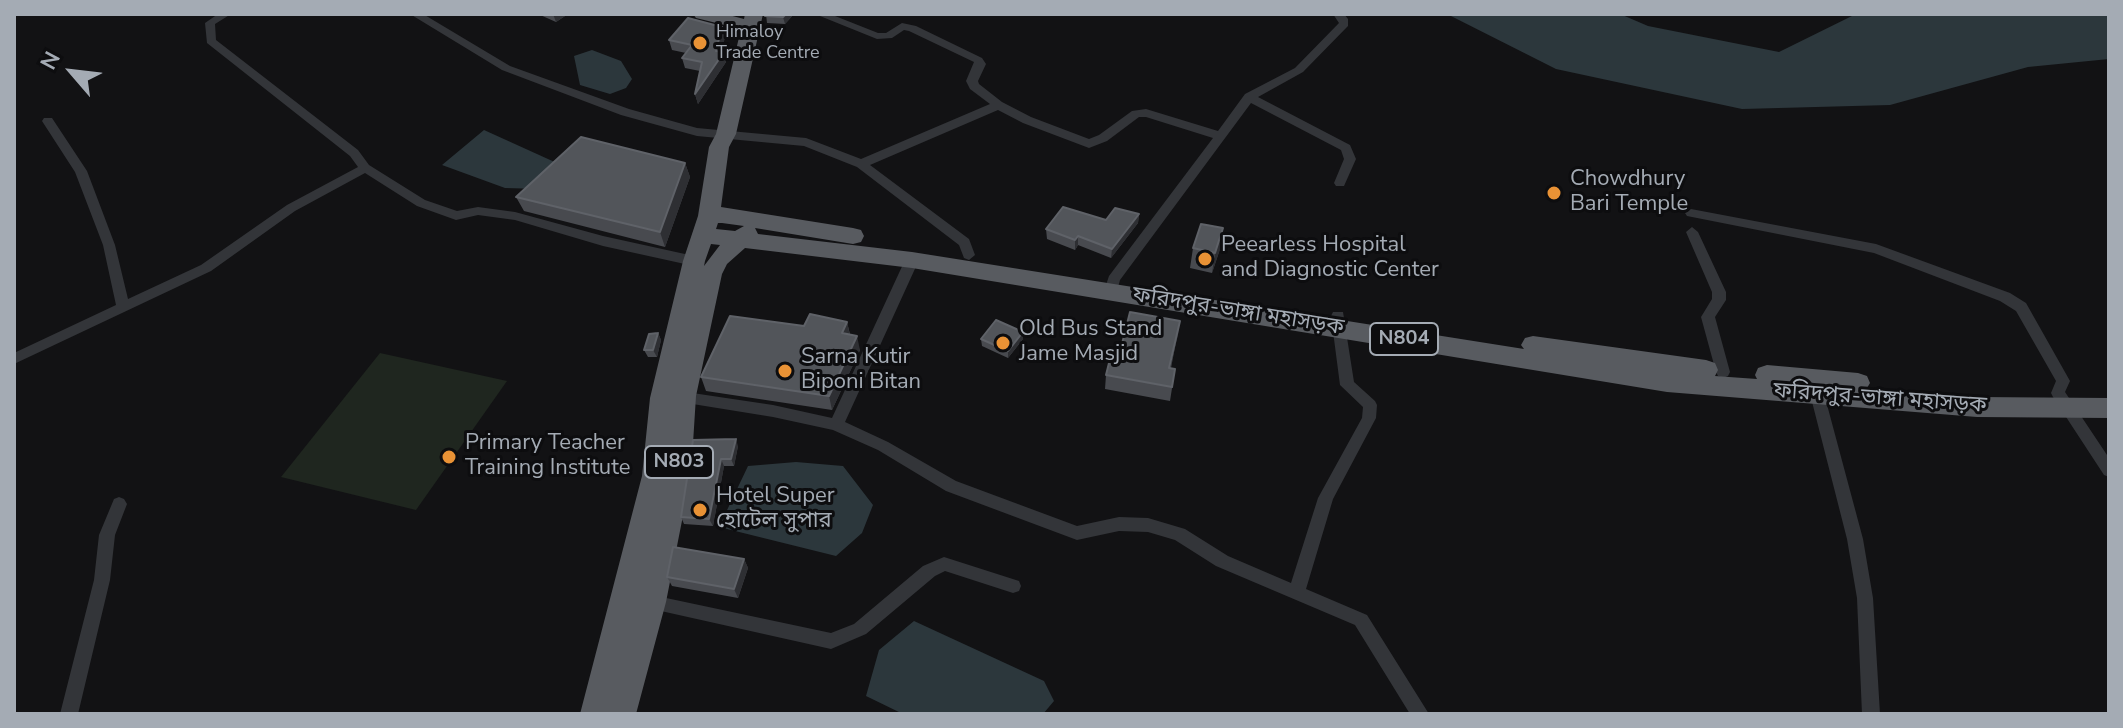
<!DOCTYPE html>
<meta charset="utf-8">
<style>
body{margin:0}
#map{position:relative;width:2123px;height:728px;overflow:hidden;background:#121214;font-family:"Nunito Sans",sans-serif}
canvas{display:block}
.frame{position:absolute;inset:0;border:16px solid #a4abb4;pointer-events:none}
.north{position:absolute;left:32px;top:32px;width:80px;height:80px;-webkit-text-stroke:6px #0d0d0f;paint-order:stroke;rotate:298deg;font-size:22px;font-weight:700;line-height:32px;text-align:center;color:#a4abb4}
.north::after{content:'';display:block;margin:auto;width:28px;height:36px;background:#a4abb4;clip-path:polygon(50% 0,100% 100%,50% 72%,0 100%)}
</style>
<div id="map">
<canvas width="2123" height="728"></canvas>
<div class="frame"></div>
<div class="north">N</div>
</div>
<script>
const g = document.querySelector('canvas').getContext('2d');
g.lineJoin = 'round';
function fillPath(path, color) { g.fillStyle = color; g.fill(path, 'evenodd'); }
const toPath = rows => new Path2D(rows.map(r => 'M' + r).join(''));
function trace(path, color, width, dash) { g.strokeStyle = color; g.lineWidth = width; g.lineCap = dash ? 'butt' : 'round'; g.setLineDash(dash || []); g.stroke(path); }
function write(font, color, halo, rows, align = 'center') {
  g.font = font + ' "Nunito Sans","Noto Sans Bengali",sans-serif'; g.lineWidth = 6; g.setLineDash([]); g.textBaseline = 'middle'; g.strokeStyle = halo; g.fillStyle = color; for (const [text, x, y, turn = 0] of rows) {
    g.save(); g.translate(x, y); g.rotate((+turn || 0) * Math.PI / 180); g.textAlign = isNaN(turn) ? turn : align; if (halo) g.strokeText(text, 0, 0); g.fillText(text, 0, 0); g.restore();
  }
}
const green = toPath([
 [380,353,507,381,416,510,281,477]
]);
const water = toPath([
 [1447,14,1620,14,1648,26,1779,52,1856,14,2109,14,2109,59,2028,67,1890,105,1742,109,1556,69],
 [592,50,621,61,632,79,626,88,610,94,580,85,574,56],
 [484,130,559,164,541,189,505,188,442,165],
 [796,462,843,466,873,505,862,533,836,556,719,527,748,466],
 [914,621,1044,681,1054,701,1043,714,903,714,866,696,879,650]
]);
const minor = toPath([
 [218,14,231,14,215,24,216,40,358,150,369,165,425,200,457,211,478,207,515,212,603,236,694,256,701,261,694,266,603,246,515,220,478,215,456,220,417,206,365,173,295,211,211,271,14,364,14,353,116,305,103,245,75,172,42,121,44,118,52,118,87,171,115,245,128,299,201,265,287,205,358,167,350,156,207,43,205,23,218,14],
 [410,14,423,14,510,66,629,109,697,128,806,138,861,159,990,104,970,89,966,81,974,62,909,31,904,30,892,38,877,39,815,14,830,14,878,33,886,33,902,23,916,26,982,58,986,64,978,81,979,84,1002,102,1031,117,1089,139,1099,135,1132,111,1146,109,1218,131,1245,94,1295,68,1339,23,1333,14,1344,14,1348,19,1348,26,1303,72,1258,97,1350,145,1356,159,1344,186,1336,186,1334,183,1344,159,1341,150,1251,103,1120,280,1116,295,1111,296,1104,291,1109,276,1213,138,1146,117,1139,117,1107,141,1089,148,1023,123,998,110,870,165,969,239,975,255,969,260,964,258,959,245,857,167,804,146,697,136,621,115,502,70,410,14],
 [1691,209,1876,244,2010,293,2026,303,2070,381,2065,392,2109,458,2109,477,2104,475,2053,397,2051,393,2056,381,2016,311,2000,301,1874,253,1687,216,1685,213,1691,209],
 [1692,227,1698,232,1726,292,1726,300,1715,317,1730,372,1728,376,1723,378,1718,376,1716,372,1701,317,1712,299,1712,292,1686,232,1692,227],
 [912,255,919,260,845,422,888,442,956,481,1077,526,1119,517,1148,518,1185,529,1228,556,1291,583,1318,498,1362,418,1363,407,1340,385,1331,316,1333,312,1343,312,1354,382,1375,401,1377,405,1376,418,1333,499,1306,589,1367,615,1429,714,1410,714,1355,625,1216,566,1175,540,1148,532,1119,531,1077,540,946,491,878,450,833,430,773,417,674,401,672,397,674,393,679,391,773,405,832,418,905,260,912,255],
 [1815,380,1820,382,1822,386,1863,539,1873,598,1880,714,1862,714,1857,598,1847,539,1808,386,1810,382,1815,380],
 [119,497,124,499,127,504,115,535,110,580,78,714,60,714,94,580,99,535,114,499,119,497],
 [944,557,1019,581,1021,586,1019,591,1013,593,945,571,935,576,866,634,831,649,652,609,646,607,644,602,646,597,652,595,831,633,854,624,923,566,944,557]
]);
const trunk = toPath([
 [693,14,725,14,744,19,745,14,763,14,736,134,729,147,721,207,853,228,861,230,864,236,861,242,853,244,755,228,758,234,912,252,1524,349,1521,345,1525,338,1533,336,1706,360,1715,363,1718,370,1715,376,1757,379,1755,375,1758,368,1767,365,1858,373,1867,376,1870,383,1867,388,1977,397,2109,398,2109,418,1977,417,1667,392,912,268,745,248,727,264,722,274,696,396,691,475,666,602,636,714,580,714,642,476,650,398,683,261,698,216,709,147,716,134,741,29,696,18,693,14],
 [718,223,722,223,744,226,735,231,716,229,718,223],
 [711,244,720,245,704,266,705,261,711,244]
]);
const wall = toPath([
 [538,14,568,14,556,22],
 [766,14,794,14,785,24,767,23],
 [722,27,725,37,721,52,724,52,726,62,698,104,695,94,700,71,685,68,682,58,686,53,672,50,669,40],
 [685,163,690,177,665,247,524,211,516,197],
 [1139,214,1138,223,1111,258,1078,245,1075,250,1047,239,1046,229],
 [1223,228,1220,249,1212,273,1190,268,1193,248],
 [1180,321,1171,368,1175,369,1170,401,1105,389,1106,375,1118,360],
 [847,322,850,334,860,350,832,410,706,391,701,377,804,326],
 [658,333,661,340,657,357,648,357,644,350],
 [981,339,1023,339,1008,358,982,346],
 [693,440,738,446,734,466,724,466,713,526,684,524,681,517],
 [744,559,748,568,738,598,672,586,667,577]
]);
const shadedWall = toPath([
 [553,14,568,14,556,22],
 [786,14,794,14,785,24,783,17],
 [722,27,725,37,720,58,724,52,726,62,698,104,695,94,716,51],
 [685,163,690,177,665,247,660,232],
 [1139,214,1138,223,1111,258,1112,249],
 [1223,228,1220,249,1212,273,1215,253],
 [1078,236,1078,245,1075,250,1075,240],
 [1180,321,1178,335,1167,382,1169,368],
 [847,322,850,336,842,333],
 [1023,332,1023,339,1008,358,1008,351],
 [658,333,661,340,657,357,653,350],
 [857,336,860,350,832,410,829,396],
 [736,439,738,446,734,466,731,459],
 [721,459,724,466,713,526,709,519],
 [744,559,748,568,738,598,734,589]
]);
const building = toPath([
 [766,14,786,14,783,17,765,16,766,14],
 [688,18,722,27,716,51,724,52,695,94,702,62,682,58,692,45,669,40,688,18],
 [581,137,685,163,660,232,516,197,581,137],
 [1063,207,1106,220,1115,208,1139,214,1112,249,1078,236,1075,240,1046,229,1063,207],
 [1201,224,1223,228,1215,253,1193,248,1201,224],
 [1130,312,1180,321,1169,368,1175,369,1172,387,1106,375,1110,359,1118,360,1130,312],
 [810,314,847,322,842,333,857,336,829,396,701,377,730,316,804,326,810,314],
 [996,320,1023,332,1008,351,981,339,996,320],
 [658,333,653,350,644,350,649,334,658,333],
 [736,439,731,459,721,459,709,519,681,517,693,440,736,439],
 [673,547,744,559,734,589,667,577,673,547]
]);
const markers = [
 [700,43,8,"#e99235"],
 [1554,193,8,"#e99235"],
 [1205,259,8,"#e99235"],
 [1003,343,8,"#e99235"],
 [785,371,8,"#e99235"],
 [449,457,8,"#e99235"],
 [700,510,8,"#e99235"]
];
const farPoinames = [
 ["Himaloy",716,33],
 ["Trade Centre",716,54]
];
const shields = [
 [1404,339,68],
 [679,462,68]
];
const shieldNames = [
 ["N804",1404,339],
 ["N803",679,462]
];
const poiNames = [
 ["Chowdhury",1570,180],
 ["Bari Temple",1570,205],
 ["Peearless Hospital",1221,246],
 ["and Diagnostic Center",1221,271],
 ["Old Bus Stand",1019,330],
 ["Jame Masjid",1019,355],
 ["Sarna Kutir",801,358],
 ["Biponi Bitan",801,383],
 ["Primary Teacher",465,444],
 ["Training Institute",465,469],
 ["Hotel Super",716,497],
 ["হোটেল সুপার",716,522]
];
const streetNames = [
 ["ফরিদপুর-ভাঙ্গা মহাসড়ক",1238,312,9],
 ["ফরিদপুর-ভাঙ্গা মহাসড়ক",1880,399,4]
];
fillPath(green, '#1f261f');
fillPath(water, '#2c373c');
fillPath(minor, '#333539');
fillPath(trunk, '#585b60');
fillPath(wall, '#484a4f');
fillPath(shadedWall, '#2e2f33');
fillPath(building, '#52555a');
trace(building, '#5f6268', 2);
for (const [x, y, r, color] of markers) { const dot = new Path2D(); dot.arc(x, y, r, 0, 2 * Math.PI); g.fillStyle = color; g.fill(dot); trace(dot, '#0d0d0f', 3); }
write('18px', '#a4abb4', '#0d0d0f', farPoinames, 'left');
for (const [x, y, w] of shields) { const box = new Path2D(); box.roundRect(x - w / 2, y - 16, w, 32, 6); g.fillStyle = '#0d0d0f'; g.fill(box); trace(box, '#a4abb4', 2); }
write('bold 20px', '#a4abb4', null, shieldNames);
write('22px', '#a4abb4', '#0d0d0f', poiNames, 'left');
write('22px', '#a4abb4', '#0d0d0f', streetNames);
</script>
